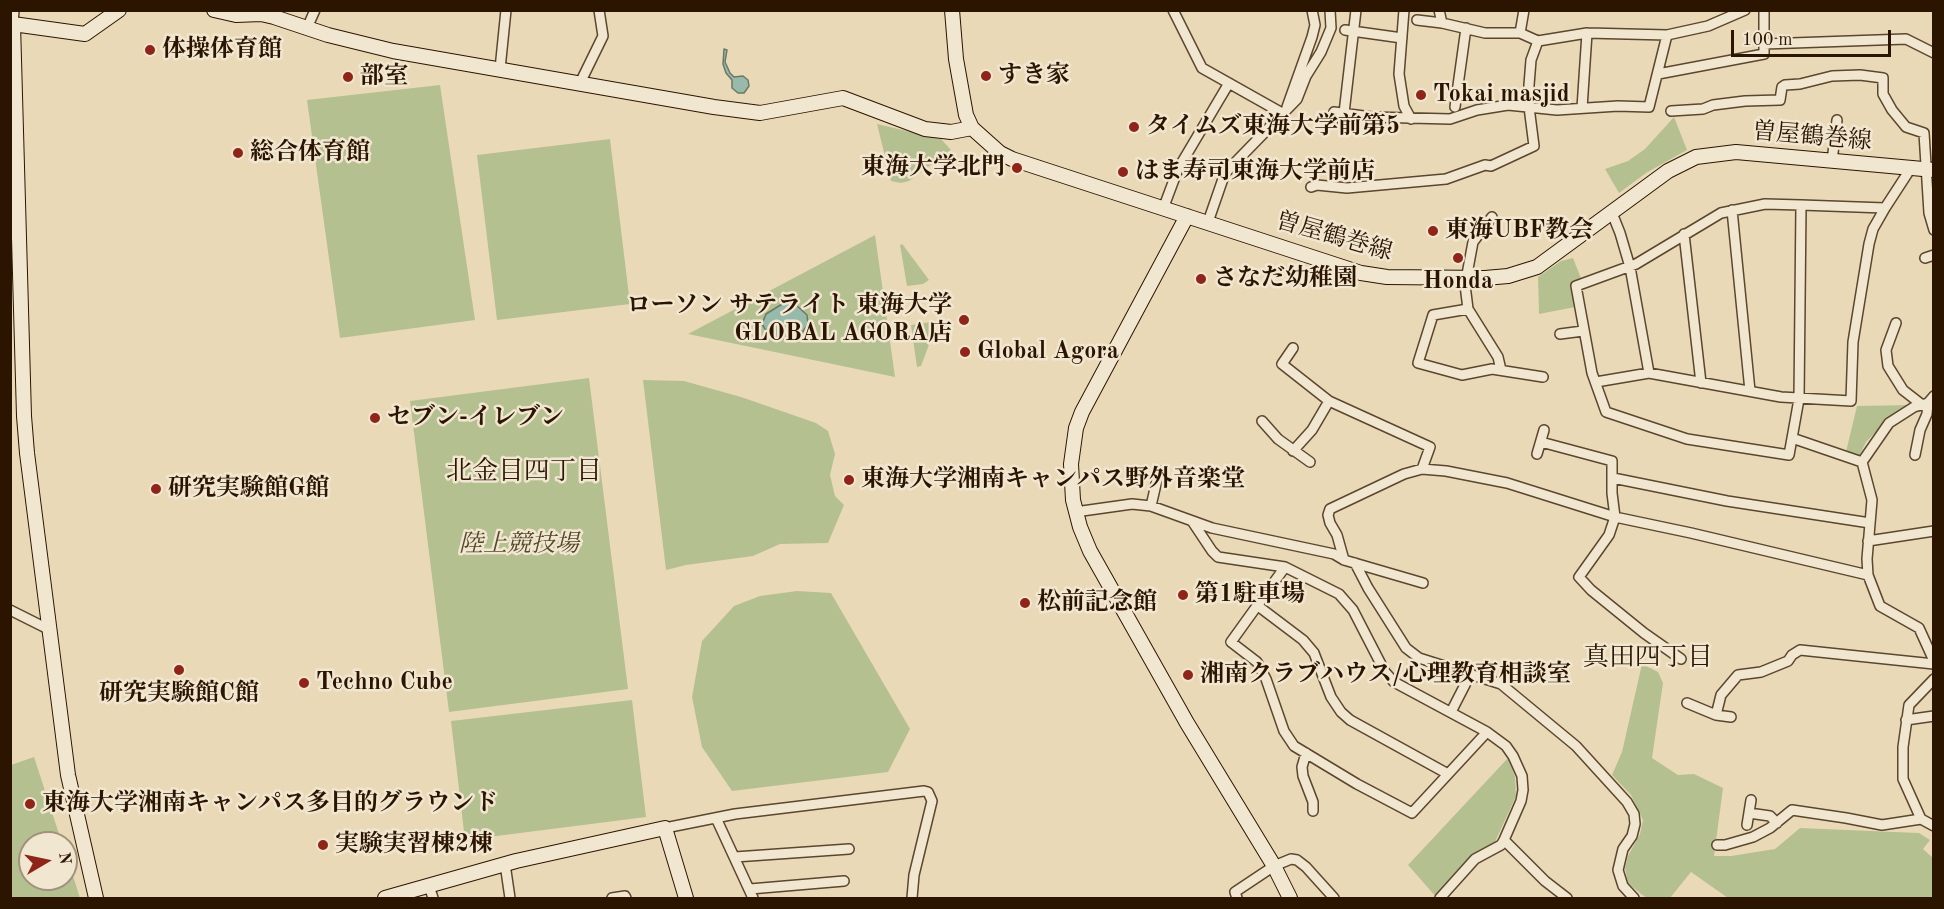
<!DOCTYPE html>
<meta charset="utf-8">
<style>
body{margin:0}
#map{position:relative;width:1944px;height:909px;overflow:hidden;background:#ead9b7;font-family:"Old Standard TT",serif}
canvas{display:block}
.frame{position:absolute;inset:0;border:12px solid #2b1500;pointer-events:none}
.north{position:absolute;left:18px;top:831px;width:60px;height:60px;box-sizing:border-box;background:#f1e6d0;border:2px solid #a2927d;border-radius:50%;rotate:81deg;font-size:16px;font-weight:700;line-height:24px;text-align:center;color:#2b1500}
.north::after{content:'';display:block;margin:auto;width:21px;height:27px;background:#8f2418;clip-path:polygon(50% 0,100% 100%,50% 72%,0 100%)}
.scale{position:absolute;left:1731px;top:30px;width:160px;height:27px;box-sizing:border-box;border:3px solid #2b1500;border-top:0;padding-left:8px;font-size:18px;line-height:21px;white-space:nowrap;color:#2b1500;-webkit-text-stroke:4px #f1e6d0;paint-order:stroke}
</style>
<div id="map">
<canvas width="1944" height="909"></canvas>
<div class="frame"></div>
<div class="north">N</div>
<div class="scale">100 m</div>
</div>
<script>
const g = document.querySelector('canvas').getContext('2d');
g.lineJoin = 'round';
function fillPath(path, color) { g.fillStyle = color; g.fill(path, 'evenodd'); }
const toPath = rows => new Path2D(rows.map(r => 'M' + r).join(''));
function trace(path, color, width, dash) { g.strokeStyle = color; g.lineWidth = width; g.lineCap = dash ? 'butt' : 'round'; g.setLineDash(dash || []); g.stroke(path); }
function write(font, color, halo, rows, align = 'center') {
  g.font = font + ' "Old Standard TT","Noto Serif JP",serif'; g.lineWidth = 5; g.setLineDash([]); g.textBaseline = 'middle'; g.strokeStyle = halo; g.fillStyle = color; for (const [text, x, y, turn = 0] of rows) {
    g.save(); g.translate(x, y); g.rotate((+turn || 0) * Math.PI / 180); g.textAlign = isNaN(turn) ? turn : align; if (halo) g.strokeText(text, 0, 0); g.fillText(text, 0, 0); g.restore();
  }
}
const green = toPath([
 [440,85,475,320,340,338,307,100],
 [1674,117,1687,150,1646,173,1619,193,1605,169,1628,161,1645,149],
 [877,124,941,139,951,150,909,181,901,183,891,181],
 [610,139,630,304,497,320,477,155],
 [875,235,895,377,688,334],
 [903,244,903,245,929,280,923,284,907,286,900,245],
 [1573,258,1582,281,1572,284,1575,307,1539,314,1538,277,1561,261],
 [931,322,936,326,921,366,917,367,911,325],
 [589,378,628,689,449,712,410,401],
 [643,380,684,381,741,397,816,423,828,431,835,454,830,475,835,496,844,505,828,543,780,544,753,556,686,565,666,570],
 [1912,405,1887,420,1866,442,1859,456,1846,452,1857,406],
 [797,591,831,593,910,729,888,772,732,791,702,747,692,697,702,641,734,606,760,596],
 [1642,664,1658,672,1663,683,1652,758,1678,775,1694,774,1723,788,1714,856,1731,856,1775,849,1800,828,1919,833,1930,840,1923,849,1933,858,1933,898,1728,898,1691,872,1670,898,1647,898,1641,894,1628,883,1625,868,1628,856,1640,834,1643,820,1631,795,1612,775,1622,752],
 [632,700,646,817,465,840,451,721],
 [34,757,62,843,30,843,30,879,66,879,66,854,80,898,11,898,11,765],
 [1508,758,1515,777,1516,796,1495,842,1469,858,1437,898,1408,865]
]);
const water = toPath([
 [724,49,727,50,725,62,730,73,734,77,743,76,748,80,749,86,744,93,738,93,732,88,732,80,726,73,723,64,724,49],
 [787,301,795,304,807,315,808,324,802,333,792,341,776,337,765,329,762,324,766,314,787,301]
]);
const street = toPath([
 [1173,10,1202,68,1282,113],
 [1404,10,1399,74,1404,106,1411,119],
 [1439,10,1442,23,1485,33,1520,33,1538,41,1587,33,1667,35,1708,26,1745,10],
 [1417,20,1442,23],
 [10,24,13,24,14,10],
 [307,28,315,10],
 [1345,30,1402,38],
 [1520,33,1524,10],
 [1764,44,1906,39,1934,53],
 [500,69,506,10],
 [1658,74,1764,54,1764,10],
 [580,83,603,36,599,10],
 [1287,107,1312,37,1315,25,1312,10],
 [1455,107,1466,28],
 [1582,108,1587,33],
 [1671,111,1703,109,1713,105,1745,101,1780,100,1782,87,1785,85,1800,84,1832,76,1860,75,1883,78,1883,94,1892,110,1906,127,1924,133,1929,213,1934,230],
 [1344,113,1356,10],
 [1333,120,1334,112,1371,117,1450,119,1477,110,1508,105,1557,110,1618,106,1649,107,1667,35],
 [1832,161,1837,120],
 [1311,187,1317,185,1347,188,1446,179,1485,165,1491,166,1534,146,1529,107,1529,85,1531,60,1538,41],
 [1801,205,1799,399,1789,455,1687,439,1606,412,1592,373,1576,286,1636,264,1721,213,1765,204,1801,205,1885,208],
 [1163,209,1178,169,1229,83],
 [1732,210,1750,391],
 [1612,213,1620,233,1630,267,1649,373],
 [1492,217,1473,242,1465,285,1468,309,1498,357,1501,370],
 [1208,222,1225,173,1297,99,1306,76,1321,52,1331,28,1330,10],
 [1684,234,1701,383],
 [1925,258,1934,255],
 [1468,309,1433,315,1418,363,1462,375,1492,369,1543,377],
 [1896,323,1886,350,1888,366,1903,390,1921,404],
 [1560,334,1583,331],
 [1293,348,1282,364,1329,401,1430,447,1422,469],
 [1596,382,1649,373,1781,397,1851,401,1853,342,1869,244,1873,229,1885,208,1911,168],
 [1934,396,1928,403,1914,407,1889,423,1862,462,1872,500,1867,559,1868,575,1880,606,1919,628,1934,661],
 [1262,421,1278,439,1310,462],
 [1792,438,1862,462],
 [1541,442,1612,461,1612,493,1615,517,1609,535,1579,577,1591,590,1644,633,1681,659],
 [1293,451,1312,430,1329,401],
 [1537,454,1544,430],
 [1915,455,1920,430,1927,414,1928,403],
 [1613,478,1727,501,1870,523],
 [1151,506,1159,471],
 [1075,512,1132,504,1151,506,1212,528,1334,554,1344,560,1423,583],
 [1192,521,1212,551,1218,557,1285,567,1339,594,1353,610,1385,672,1394,682,1487,732,1506,746,1513,756,1522,776,1523,790,1521,801,1504,840,1501,845,1475,859,1440,898],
 [1868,541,1934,531],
 [1344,560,1337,535,1330,523,1328,515,1330,509,1404,474,1422,469,1446,471,1507,483,1615,517,1691,533,1868,575],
 [1355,563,1368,588,1406,648,1419,658,1501,684,1576,746,1627,802,1634,814,1635,824,1632,836,1623,849,1618,870,1623,886,1634,898],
 [1285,567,1231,642,1257,662,1266,679,1284,731,1294,746,1357,784,1412,813,1487,732],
 [1258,606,1303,640,1314,653,1331,697,1341,712,1350,720,1448,774],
 [10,610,48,629],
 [1934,679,1909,705,1903,747,1903,779,1921,819,1934,826],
 [1687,703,1716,715,1731,717],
 [1451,712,1470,675],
 [1716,715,1721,695,1738,675,1761,672,1788,661,1792,655,1800,650,1934,664],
 [1906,720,1934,716],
 [1306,753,1302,767,1303,776,1313,802,1313,811],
 [1749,813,1770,816,1777,823],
 [716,818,753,898],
 [1747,825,1751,800],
 [665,828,735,814,924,791,928,792,932,801,914,875,912,898],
 [1504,840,1545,881,1567,898],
 [1717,845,1725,845,1753,837,1770,828,1792,810,1846,818,1882,825,1921,819],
 [735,857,849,849],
 [505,864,510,898],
 [429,886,433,898],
 [750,889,844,881],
 [612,898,625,896,626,898],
 [1237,898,1235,892,1274,866,1291,859,1297,860,1306,867,1334,898]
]);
const secondary = toPath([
 [214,10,236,15,261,14,274,17,328,35,393,51,714,107,760,113,843,98,925,129,951,132,972,128],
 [952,10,956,59,966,115,972,128,1000,153,1012,159,1361,273,1387,277,1485,278,1508,276,1537,267,1668,171,1696,157,1736,152,1934,170],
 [1187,216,1082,412,1076,428,1071,464,1073,500,1080,527,1090,551,1187,723,1274,866,1290,898],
 [96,898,68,775,27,453,24,416,13,24,85,34,119,10],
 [385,898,516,861,665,828,686,898]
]);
const markers = [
 [150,50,6,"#8f2418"],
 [986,76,6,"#8f2418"],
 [348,77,6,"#8f2418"],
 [1421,95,6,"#8f2418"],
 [1134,127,6,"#8f2418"],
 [238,153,6,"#8f2418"],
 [1017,168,6,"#8f2418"],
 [1123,172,6,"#8f2418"],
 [1433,231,6,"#8f2418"],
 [1458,258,6,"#8f2418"],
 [1201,279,6,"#8f2418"],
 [964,320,6,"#8f2418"],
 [965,352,6,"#8f2418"],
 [375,418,6,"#8f2418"],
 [849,480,6,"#8f2418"],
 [156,489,6,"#8f2418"],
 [1183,595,6,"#8f2418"],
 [1025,603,6,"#8f2418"],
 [179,670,6,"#8f2418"],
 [1188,675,6,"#8f2418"],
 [304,683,6,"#8f2418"],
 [30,804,6,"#8f2418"],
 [323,845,6,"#8f2418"]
];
const poiNames = [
 ["体操体育館",162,50],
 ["すき家",998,76],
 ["部室",360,77],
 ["Tokai masjid",1433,95],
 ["タイムズ東海大学前第5",1146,127],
 ["総合体育館",250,153],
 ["東海大学北門",1005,168,"right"],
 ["はま寿司東海大学前店",1135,172],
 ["東海UBF教会",1445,231],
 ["さなだ幼稚園",1213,279],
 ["Honda",1458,282,"center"],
 ["ローソン サテライト 東海大学",952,306,"right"],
 ["GLOBAL AGORA店",952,334,"right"],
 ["Global Agora",977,352],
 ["セブン-イレブン",387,418],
 ["東海大学湘南キャンパス野外音楽堂",861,480],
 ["研究実験館G館",168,489],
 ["第1駐車場",1195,595],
 ["松前記念館",1037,603],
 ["湘南クラブハウス/心理教育相談室",1200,675],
 ["Techno Cube",316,683],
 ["研究実験館C館",179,694,"center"],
 ["東海大学湘南キャンパス多目的グラウンド",42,804],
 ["実験実習棟2棟",335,845]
];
const streetNames = [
 ["曽屋鶴巻線",1812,137,5],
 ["曽屋鶴巻線",1334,237,16]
];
const parkNames = [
 ["陸上競技場",519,545]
];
const neighbourhoodNames = [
 ["北金目四丁目",524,472],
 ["真田四丁目",1648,658]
];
fillPath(green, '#b5c090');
fillPath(water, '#98baab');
trace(water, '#6c7867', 1.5);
trace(street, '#5b462e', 12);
trace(secondary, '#2b1500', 16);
trace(street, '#f1e6d0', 9);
trace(secondary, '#f1e6d0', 14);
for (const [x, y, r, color] of markers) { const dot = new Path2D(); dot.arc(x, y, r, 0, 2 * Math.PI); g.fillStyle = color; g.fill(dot); trace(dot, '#f1e6d0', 2); }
write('bold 24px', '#2b1500', '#f1e6d0', poiNames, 'left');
write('24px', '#2b1500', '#f1e6d0', streetNames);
write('italic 24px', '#54482b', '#f1e6d0', parkNames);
write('26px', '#2b1500', '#f1e6d0', neighbourhoodNames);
</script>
